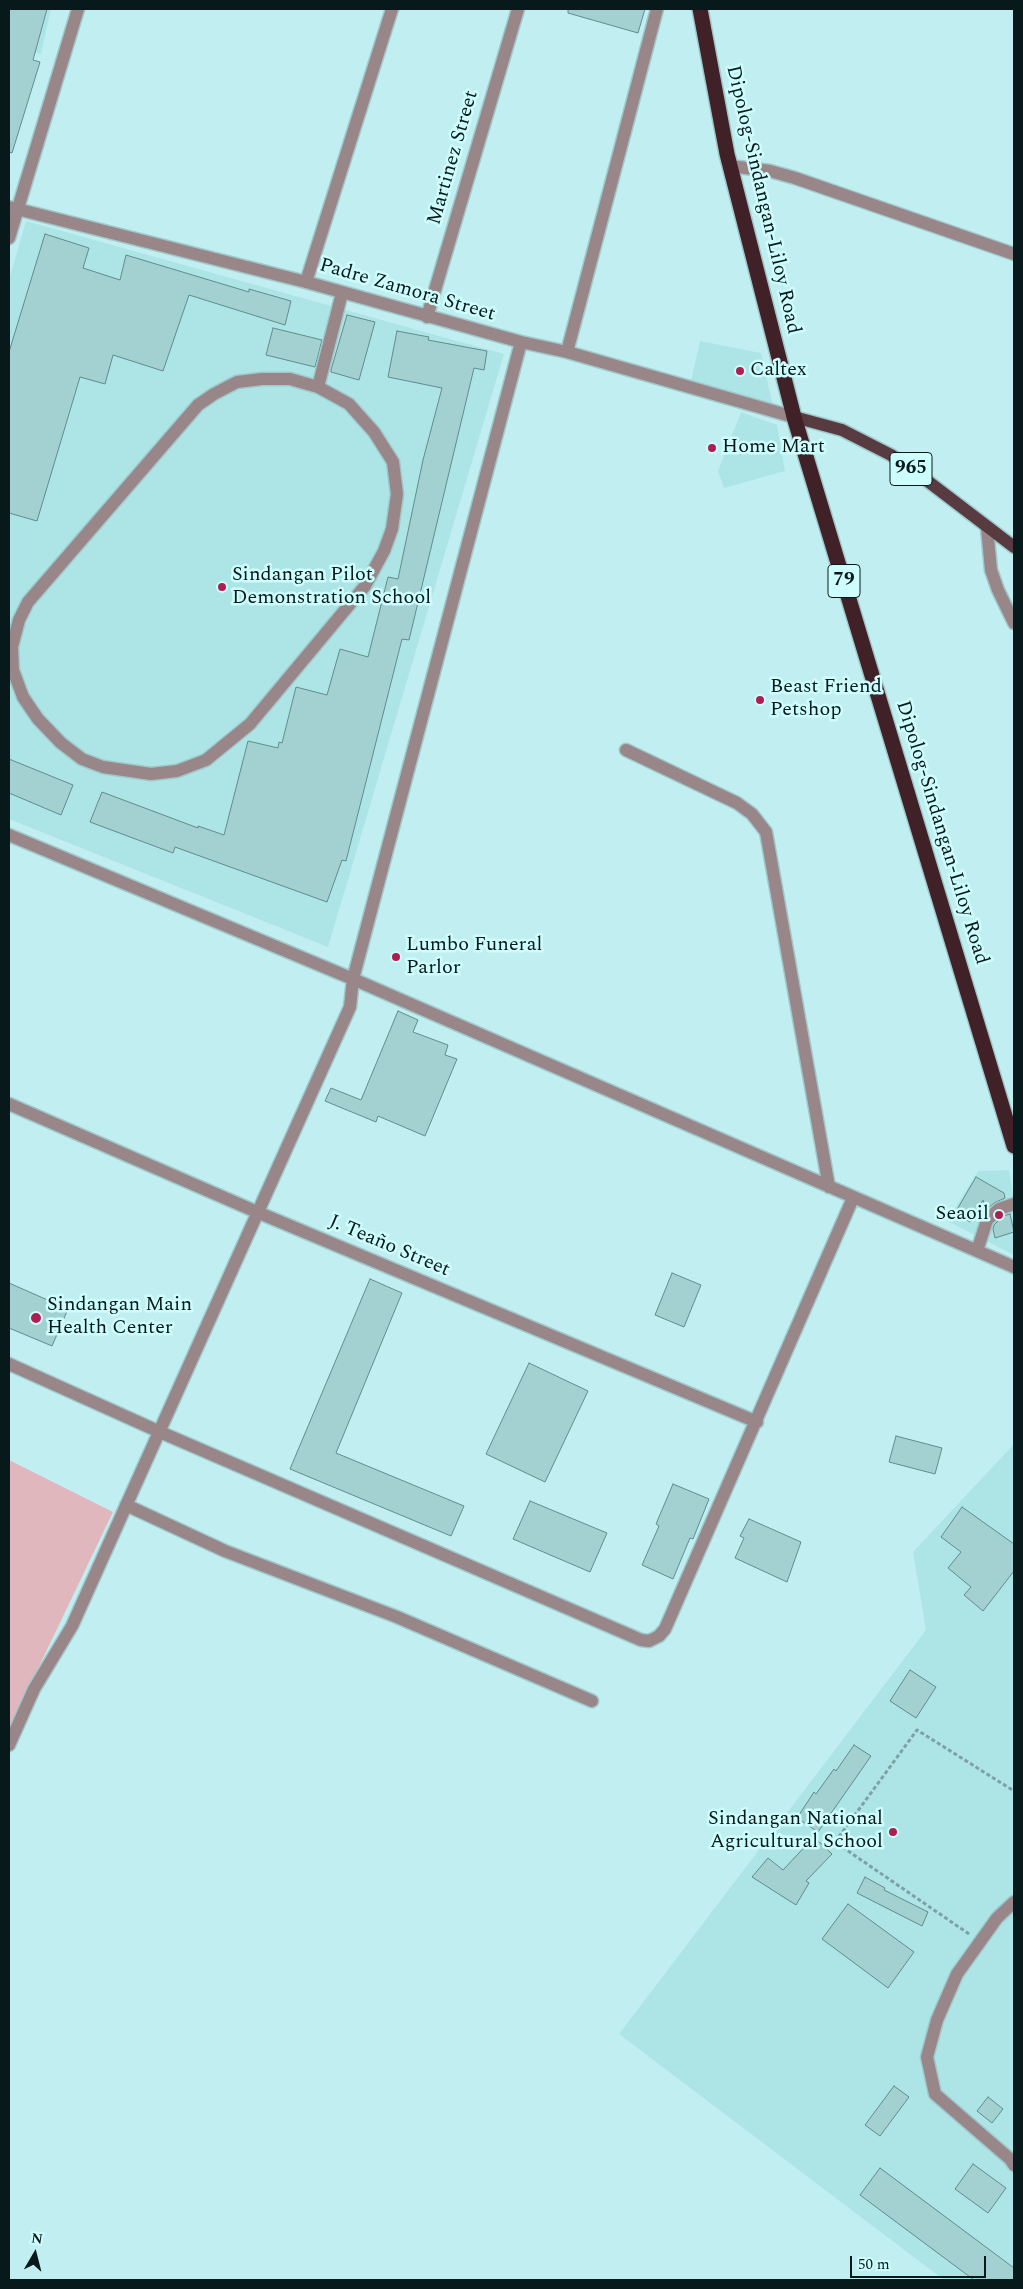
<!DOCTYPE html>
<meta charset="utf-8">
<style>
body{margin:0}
#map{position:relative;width:1023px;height:2289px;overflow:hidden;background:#c1eff1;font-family:Spectral,serif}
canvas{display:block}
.frame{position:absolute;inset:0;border:10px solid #07191a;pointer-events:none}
.north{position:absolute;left:10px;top:2229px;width:50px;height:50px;-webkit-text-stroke:4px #cefdfe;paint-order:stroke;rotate:8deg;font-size:14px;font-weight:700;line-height:20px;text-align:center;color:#07191a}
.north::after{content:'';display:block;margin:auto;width:18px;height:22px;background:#07191a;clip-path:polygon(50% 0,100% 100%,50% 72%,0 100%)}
.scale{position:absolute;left:850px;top:2256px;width:136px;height:22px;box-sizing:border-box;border:2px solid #07191a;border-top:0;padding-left:6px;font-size:15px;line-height:18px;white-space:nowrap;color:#07191a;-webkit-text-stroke:4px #cefdfe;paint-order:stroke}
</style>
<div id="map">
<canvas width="1023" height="2289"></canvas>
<div class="frame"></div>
<div class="north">N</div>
<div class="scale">50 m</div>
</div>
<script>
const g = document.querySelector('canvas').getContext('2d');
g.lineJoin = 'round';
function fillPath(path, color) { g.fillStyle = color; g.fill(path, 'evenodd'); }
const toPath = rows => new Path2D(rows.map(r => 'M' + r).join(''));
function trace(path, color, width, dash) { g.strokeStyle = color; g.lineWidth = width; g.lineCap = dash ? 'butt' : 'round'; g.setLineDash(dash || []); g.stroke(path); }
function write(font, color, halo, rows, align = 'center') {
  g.font = font + ' Spectral,serif'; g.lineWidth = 5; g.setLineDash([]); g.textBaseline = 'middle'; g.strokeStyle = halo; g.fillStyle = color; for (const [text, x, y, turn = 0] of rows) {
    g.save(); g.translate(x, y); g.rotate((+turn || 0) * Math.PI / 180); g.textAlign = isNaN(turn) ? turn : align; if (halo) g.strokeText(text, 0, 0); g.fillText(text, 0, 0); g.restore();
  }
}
const built = toPath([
 [9,9,51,9,41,54,9,47],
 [26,221,504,354,328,947,9,819,9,280],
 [700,341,761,353,773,406,691,381],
 [741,412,777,425,785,471,724,488,718,471],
 [1009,1170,1014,1201,1014,1255,947,1221,978,1171],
 [1014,1444,1014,2280,944,2280,619,2034,926,1630,913,1552]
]);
const green = toPath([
 [9,1460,113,1512,9,1729]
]);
const building = toPath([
 [9,9,47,9,33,60,40,62,12,153,9,152,9,9],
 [568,9,645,9,638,33,568,13,568,9],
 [45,234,89,248,83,268,120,280,126,255,249,292,249,289,291,301,285,325,189,295,163,371,113,355,105,384,80,377,37,521,9,513,9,352,45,234],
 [347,315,375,322,359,380,331,372,331,370,347,315],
 [273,328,322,340,315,367,266,355,273,328],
 [397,331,429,337,428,340,487,351,484,370,474,368,409,640,402,639,346,861,342,860,327,902,175,847,173,853,90,822,102,792,198,828,198,826,224,835,248,741,278,748,279,742,282,743,296,687,327,695,340,649,368,657,388,577,398,579,423,460,442,388,388,377,397,331],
 [9,759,73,785,61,815,9,793,9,759],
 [398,1011,418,1020,413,1032,448,1045,445,1055,457,1059,425,1136,378,1116,376,1122,325,1101,331,1088,361,1100,398,1011],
 [976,1177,1004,1193,1005,1198,994,1203,986,1210,983,1200,970,1222,955,1213,976,1177],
 [1010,1214,1014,1232,995,1238,993,1229,994,1225,1003,1216,1010,1214],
 [672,1273,701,1285,684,1327,655,1315,672,1273],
 [370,1279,402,1293,336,1453,464,1506,451,1536,290,1469,370,1279],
 [9,1283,68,1309,52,1346,9,1328,9,1283],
 [529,1363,588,1391,545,1482,486,1454,529,1363],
 [896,1436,942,1448,935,1474,889,1462,896,1436],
 [673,1484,709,1499,693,1539,690,1538,673,1579,642,1565,659,1526,656,1524,673,1484],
 [530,1501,607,1533,590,1572,513,1539,530,1501],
 [962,1507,1014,1544,1014,1571,983,1611,964,1595,971,1587,948,1568,961,1552,941,1537,962,1507],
 [749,1519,801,1542,787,1582,735,1558,744,1538,740,1536,749,1519],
 [910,1670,936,1687,916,1718,890,1701,910,1670],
 [854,1745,871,1756,818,1832,797,1818,814,1792,816,1794,834,1769,836,1771,854,1745],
 [814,1837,832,1854,806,1881,809,1883,796,1905,752,1877,768,1858,783,1870,814,1837],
 [865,1877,885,1888,884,1890,928,1912,922,1926,857,1893,865,1877],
 [848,1904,914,1952,888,1988,822,1939,848,1904],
 [894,2086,909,2097,880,2136,865,2125,894,2086],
 [988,2097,1003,2109,992,2123,977,2111,988,2097],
 [973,2164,1006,2188,988,2213,955,2189,973,2164],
 [880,2168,1014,2268,1014,2280,974,2280,860,2195,880,2168]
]);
const path = toPath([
 [969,1934,835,1842,917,1730,1014,1791]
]);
const minor = toPath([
 [730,166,770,171,795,178,1014,254],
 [9,207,306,282,521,342,567,352,794,417],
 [9,238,78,9],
 [306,282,392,9],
 [427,317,518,9],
 [567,352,657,9],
 [262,379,290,379,318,387,349,404,374,432,393,462,397,494,392,529,384,551,365,586,250,724,206,760,177,771,151,774,103,767,82,759,61,743,38,719,23,697,13,670,12,647,19,620,28,602,198,405,214,394,237,382,262,379],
 [318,387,342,293],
 [987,528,991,570,998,590,1014,623],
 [626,750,737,803,752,814,766,832,829,1187],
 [9,835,353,979,1014,1267],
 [9,1104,257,1212,757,1422],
 [977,1251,987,1220,999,1209,1014,1204],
 [9,1364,160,1432,641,1640,649,1641,659,1636,665,1629,853,1198],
 [126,1505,225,1551,397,1617,592,1701],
 [9,1745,34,1689,72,1626,350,1007,353,979,521,342],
 [1014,1902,997,1918,957,1974,937,2020,927,2057,935,2094,1010,2159,1014,2165]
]);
const major = toPath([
 [794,417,842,430,891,455,921,476,1014,547]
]);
const highway = toPath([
 [700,9,727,154,794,417,1014,1146]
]);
const markers = [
 [740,371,5,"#af1e50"],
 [712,448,5,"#af1e50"],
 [222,587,5,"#af1e50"],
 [760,700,5,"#af1e50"],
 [396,957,5,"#af1e50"],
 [999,1215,5,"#af1e50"],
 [36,1318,6,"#af1e50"],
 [893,1832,5,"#af1e50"]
];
const shields = [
 [911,469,42],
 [844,581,32]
];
const shieldNames = [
 ["965",911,469],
 ["79",844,581]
];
const streetNames = [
 ["Martinez Street",454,158,-74],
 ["Dipolog-Sindangan-Liloy Road",762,200,77],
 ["Padre Zamora Street",407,291,16],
 ["Dipolog-Sindangan-Liloy Road",941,833,73],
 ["J. Teaño Street",389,1247,23]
];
const poiNames = [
 ["Caltex",750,371],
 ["Home Mart",722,448],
 ["Sindangan Pilot",232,576],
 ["Demonstration School",232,599],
 ["Beast Friend",770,688],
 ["Petshop",770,711],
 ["Lumbo Funeral",406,946],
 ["Parlor",406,969],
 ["Seaoil",989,1215,"right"],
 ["Sindangan Main",47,1306],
 ["Health Center",47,1329],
 ["Sindangan National",883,1820,"right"],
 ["Agricultural School",883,1843,"right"]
];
fillPath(built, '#ade5e6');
fillPath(green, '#e1b7be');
fillPath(building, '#a3d1d2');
trace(building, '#608c8d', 1);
trace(minor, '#a0c8ca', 15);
trace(major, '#a0c8ca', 15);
trace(highway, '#a0c8ca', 18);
trace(path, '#7ea2a4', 3, [4, 2.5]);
trace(minor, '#988689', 12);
trace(major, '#573b40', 12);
trace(highway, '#3f2127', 15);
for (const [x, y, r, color] of markers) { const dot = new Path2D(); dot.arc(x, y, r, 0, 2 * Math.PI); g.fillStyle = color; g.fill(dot); trace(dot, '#cefdfe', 2); }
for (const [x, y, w] of shields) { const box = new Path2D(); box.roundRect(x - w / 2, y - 16.5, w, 33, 4); g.fillStyle = '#cefdfe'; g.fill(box); trace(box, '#07191a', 1); }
write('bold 19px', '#07191a', null, shieldNames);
write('20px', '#07191a', '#cefdfe', streetNames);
write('20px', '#07191a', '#cefdfe', poiNames, 'left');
</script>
